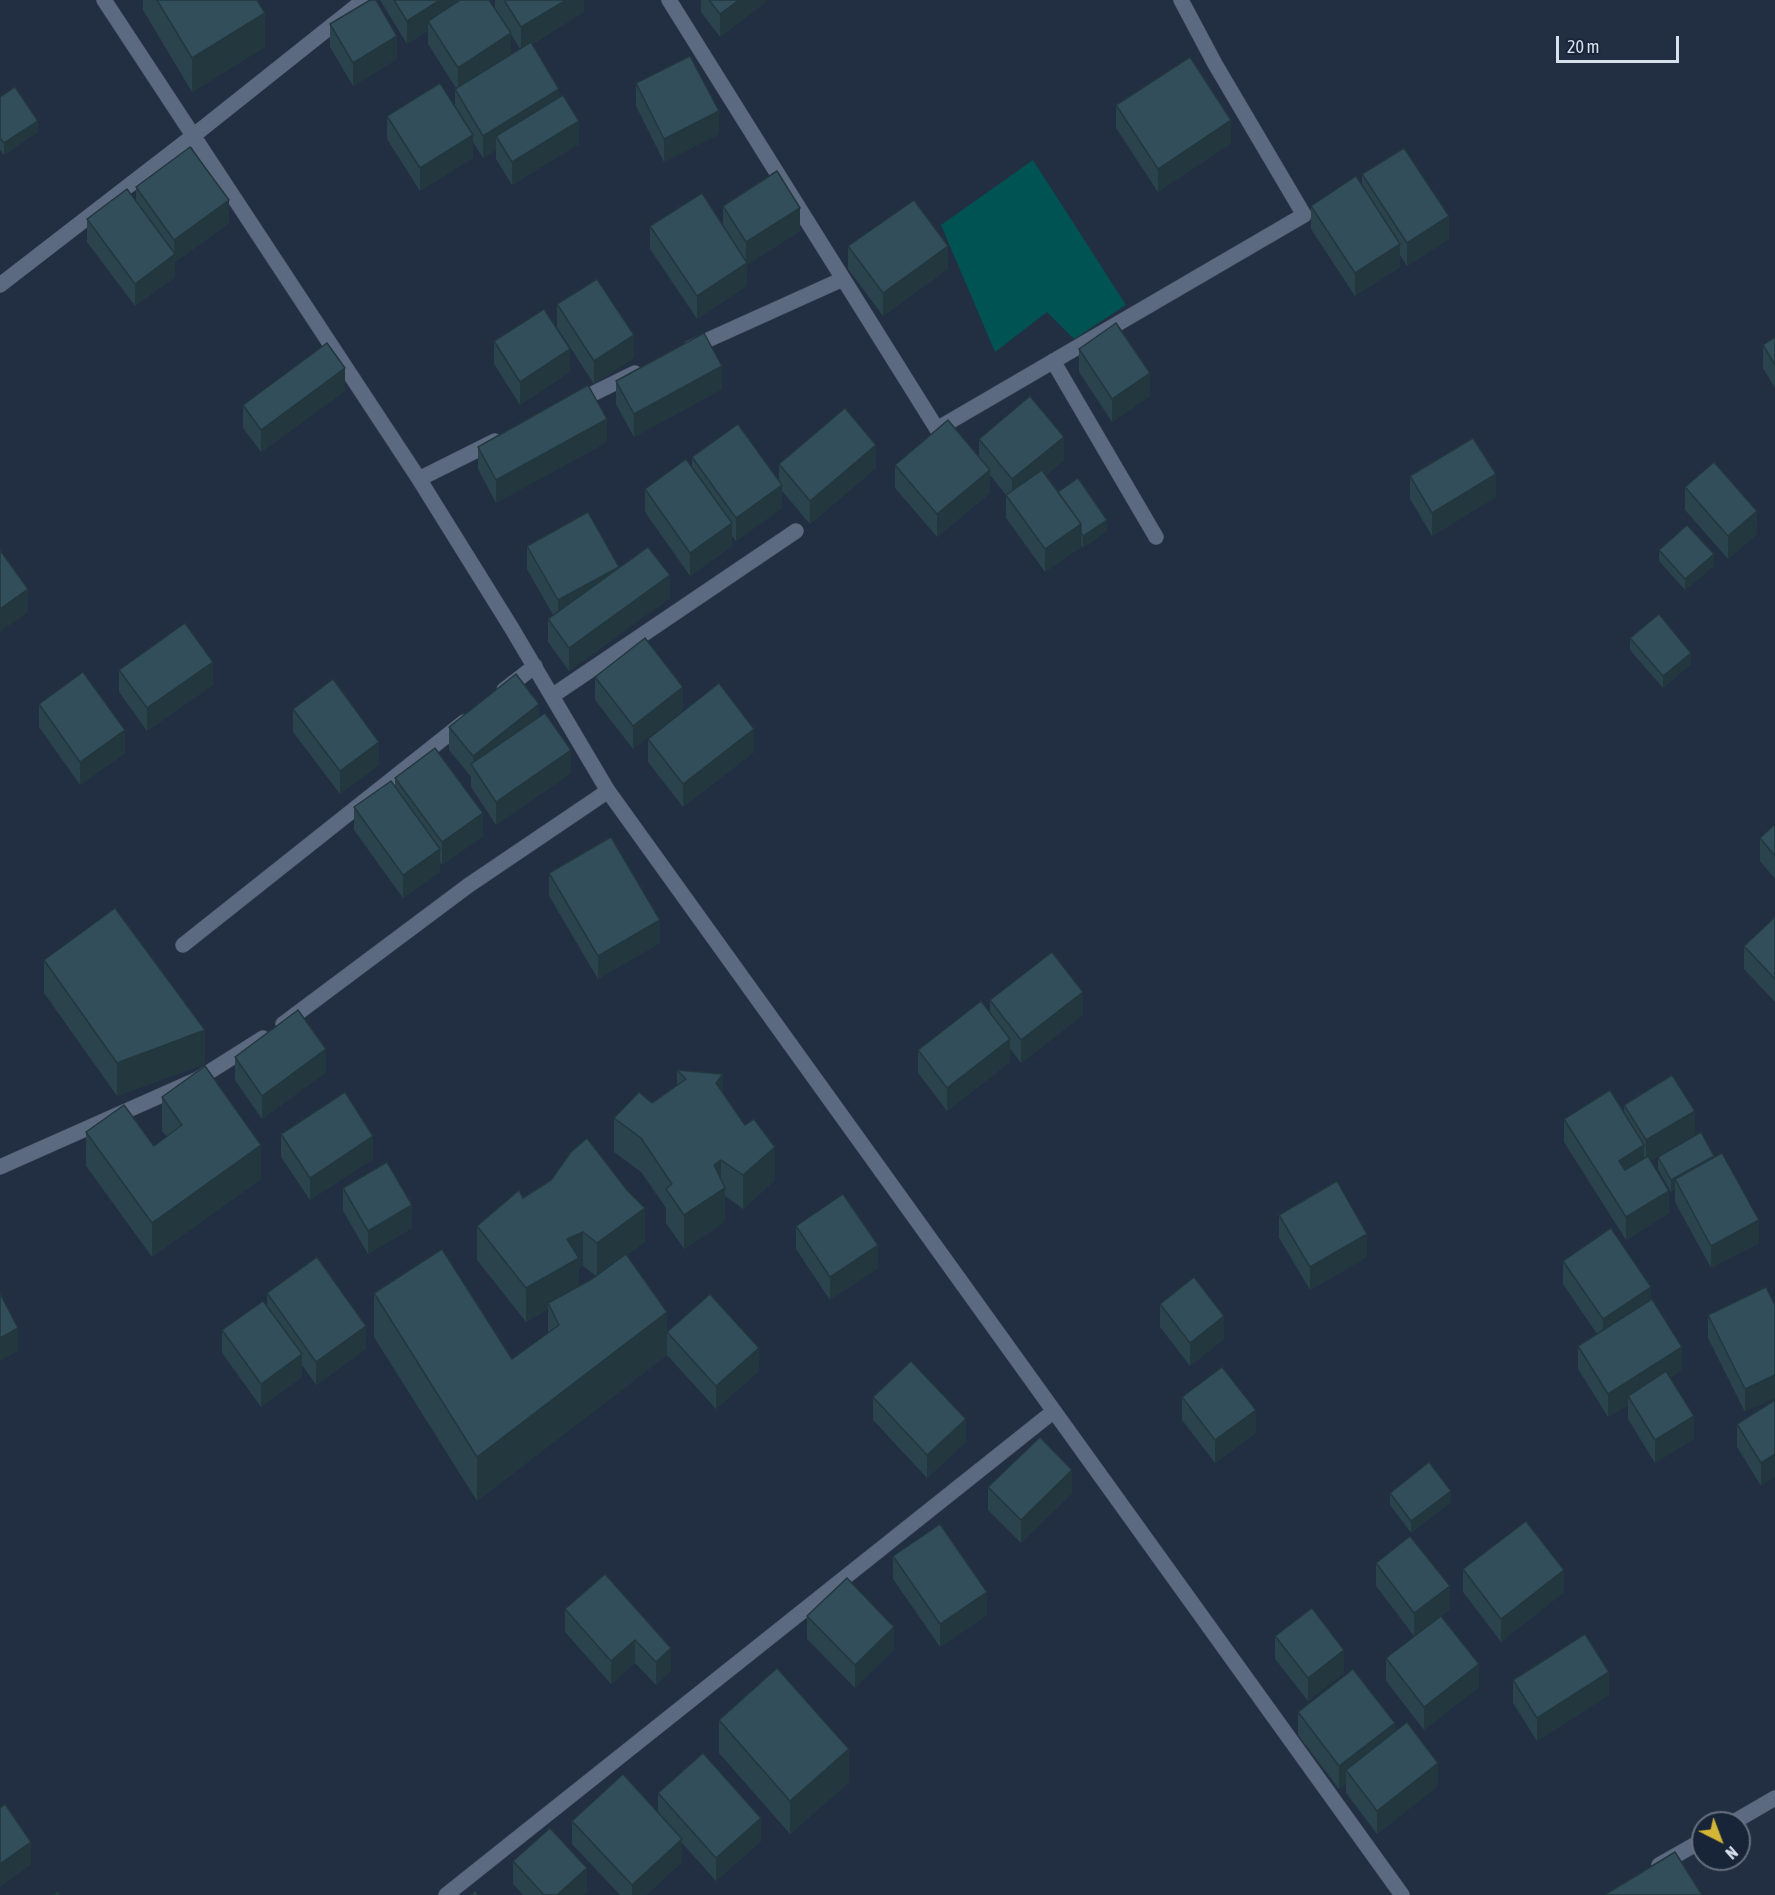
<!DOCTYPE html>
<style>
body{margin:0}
#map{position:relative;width:1775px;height:1895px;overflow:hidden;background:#222e41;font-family:"Asap Condensed",sans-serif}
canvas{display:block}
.north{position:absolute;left:1691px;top:1811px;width:60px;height:60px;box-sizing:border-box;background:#182437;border:2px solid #656f80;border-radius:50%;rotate:138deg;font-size:16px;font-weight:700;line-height:24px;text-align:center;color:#d8e0ed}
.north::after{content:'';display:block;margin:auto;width:21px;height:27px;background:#d3b635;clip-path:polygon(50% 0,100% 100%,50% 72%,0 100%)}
.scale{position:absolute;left:1556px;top:36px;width:123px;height:27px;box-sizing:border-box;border:3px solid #d8e0ed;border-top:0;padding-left:8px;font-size:18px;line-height:21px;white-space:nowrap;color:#d8e0ed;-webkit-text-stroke:4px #182437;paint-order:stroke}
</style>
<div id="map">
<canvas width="1775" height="1895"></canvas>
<div class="north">N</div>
<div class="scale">20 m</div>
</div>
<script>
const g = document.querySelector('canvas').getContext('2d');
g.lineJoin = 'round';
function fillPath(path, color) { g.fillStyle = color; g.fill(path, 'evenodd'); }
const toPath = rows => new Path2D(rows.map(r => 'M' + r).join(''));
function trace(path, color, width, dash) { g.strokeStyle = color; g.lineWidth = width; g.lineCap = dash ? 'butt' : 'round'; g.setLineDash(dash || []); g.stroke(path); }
const water = toPath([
 [1033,160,1126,305,1074,339,1047,312,995,352,941,225]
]);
const street = toPath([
 [104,0,419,479,511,627,608,791,1402,1895],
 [669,0,937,429,1304,215,1215,64,1181,0],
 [0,285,193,136,364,0],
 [690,348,843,279],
 [1053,361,1156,537],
 [576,402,635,373],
 [419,479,495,441],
 [504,690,535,666],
 [552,696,796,531],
 [183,945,464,722],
 [283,1024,469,885,608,791],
 [0,1167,198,1079,263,1038],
 [1732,1823,1775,1798],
 [1659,1865,1703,1840],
 [446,1895,1054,1411]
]);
const wall = toPath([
 [143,0,157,0,265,47,192,92,143,10],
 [380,0,490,0,489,0,506,25,495,9,495,0,584,0,584,12,532,44,559,98,579,144,512,185,496,159,496,150,483,158,473,142,473,158,420,191,387,139,387,116,455,106,455,89,456,88,428,44,428,31,407,44],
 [511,34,520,49,511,55],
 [701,0,768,0,720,37,701,12],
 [330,24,397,59,353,86,330,47],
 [636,83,719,134,664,162,636,106],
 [0,97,38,132,4,155,0,150],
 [1116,105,1231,143,1158,192,1116,128],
 [1362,174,1449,239,1407,266,1400,255,1400,267,1355,296,1311,229,1311,206,1362,185],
 [136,187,229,223,175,262,175,277,135,306,87,242,87,219,136,200],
 [723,206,800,231,747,265,747,286,697,319,650,249,650,226,723,226],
 [848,246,948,269,883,316,848,269],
 [557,304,634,358,594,384,557,327],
 [1775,337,1775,388,1763,368,1763,345],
 [494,341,570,372,520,405,494,364],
 [1079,349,1150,396,1112,422,1079,372],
 [616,381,722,389,634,437,616,404],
 [345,391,261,452,243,428,243,405],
 [979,439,1064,460,1046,475,1058,492,1107,531,1083,548,1081,544,1081,547,1045,572,1006,518,1006,495,990,475,990,493,937,537,895,488,895,465,979,457],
 [607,442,496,503,478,469,478,447],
 [692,457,779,480,779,464,876,468,810,524,782,491,782,508,736,541,732,536,732,546,690,576,645,512,645,489,692,468],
 [1410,476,1496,497,1432,536,1410,499],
 [1685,487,1757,534,1728,559,1685,510],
 [527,546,670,598,569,671,548,642,548,619,553,615,527,569],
 [1659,550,1714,566,1685,590,1659,561],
 [1630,638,1691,664,1663,688,1630,650],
 [119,670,213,685,147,731,119,692],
 [595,677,683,710,633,749,595,700],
 [39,704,125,753,80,785,39,727],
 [293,709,379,765,340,794,293,732],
 [539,717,571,773,496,825,471,787,471,777,449,750,449,727],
 [648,739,754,752,683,807,648,762],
 [395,778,483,836,442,865,440,862,440,872,403,898,354,830,354,807,395,786],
 [1775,824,1775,879,1760,861,1760,838],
 [549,873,660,943,598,979,549,896],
 [1775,917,1775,1002,1744,969,1744,946],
 [44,960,205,1064,117,1096,44,993],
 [990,1000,1083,1015,1021,1063,1010,1049,1010,1062,947,1111,918,1073,918,1050,990,1014],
 [235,1057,326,1072,262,1119,235,1080],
 [677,1070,723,1093,775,1180,743,1209,725,1196,725,1222,684,1249,666,1223,666,1208,641,1172,614,1152,614,1118,652,1103,677,1085],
 [162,1097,261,1179,152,1257,86,1166,86,1132,154,1146,167,1137,162,1131],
 [1624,1105,1695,1134,1650,1161,1669,1213,1626,1240,1564,1142,1564,1119,1624,1113],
 [281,1134,373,1159,310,1200,281,1157],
 [1658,1157,1714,1157,1759,1243,1711,1268,1675,1202,1675,1189,1671,1192,1658,1169],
 [343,1188,412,1228,368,1254,343,1211],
 [523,1198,645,1242,627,1255,667,1332,759,1371,716,1409,667,1355,477,1501,374,1337,374,1293,512,1359,548,1333,548,1309,526,1322,477,1260,477,1226],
 [583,1266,596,1276,579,1287,579,1268],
 [1279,1215,1367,1257,1310,1290,1279,1238],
 [796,1226,878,1268,830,1300,796,1249],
 [1563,1261,1651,1299,1682,1370,1670,1378,1694,1439,1655,1463,1628,1419,1628,1405,1608,1417,1578,1369,1578,1346,1597,1334,1563,1284],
 [267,1293,366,1349,316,1385,302,1365,302,1377,261,1407,222,1353,222,1330,267,1305],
 [1160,1304,1224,1339,1190,1366,1160,1327],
 [1775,1305,1745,1412,1708,1338,1708,1315],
 [873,1397,966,1442,927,1478,873,1420],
 [1182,1397,1256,1433,1215,1463,1182,1420],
 [1775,1400,1761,1486,1737,1447,1737,1424],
 [988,1487,1072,1493,1021,1543,988,1510],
 [1390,1493,1451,1502,1411,1533,1390,1505],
 [893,1556,987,1615,940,1647,893,1579],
 [1376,1563,1450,1609,1414,1636,1376,1586],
 [1463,1569,1564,1592,1501,1642,1463,1592],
 [605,1574,671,1671,656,1685,635,1663,611,1684,565,1632,565,1609],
 [807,1616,894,1650,855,1688,807,1639],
 [1275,1636,1344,1673,1308,1701,1275,1659],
 [1386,1658,1479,1687,1424,1730,1386,1681],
 [1513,1680,1609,1695,1537,1741,1513,1703],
 [1298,1712,1395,1732,1438,1786,1377,1834,1346,1793,1346,1784,1339,1789,1298,1735],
 [719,1720,849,1782,790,1834,719,1753],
 [658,1793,761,1841,716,1881,682,1843,682,1862,646,1895,620,1895,572,1844,572,1821,658,1812],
 [513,1861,587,1891,583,1895,523,1895,513,1884]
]);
const shadedWall = toPath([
 [440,0,470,0,428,21,428,31,407,44,407,21],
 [566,0,584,0,584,12,521,50,521,27],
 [739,0,768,0,720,37,720,14],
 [265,13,265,47,192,92,192,58],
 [511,33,511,56,458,91,458,68],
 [397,36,397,59,353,86,353,63],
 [559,89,559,112,496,136,496,150,483,158,483,136],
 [719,111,719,134,664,162,664,139],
 [1231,120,1231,143,1158,192,1158,169],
 [38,121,38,132,4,155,4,143],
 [579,121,579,144,512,185,512,162],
 [473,135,473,158,420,191,420,168],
 [229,200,229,223,175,262,175,277,135,306,135,284,174,254,174,240],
 [800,208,800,231,747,265,747,286,697,319,697,296,746,263,746,242],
 [1449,216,1449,239,1407,266,1407,243],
 [1400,244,1400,267,1355,296,1355,273],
 [948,246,948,269,883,316,883,293],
 [634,335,634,358,594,384,594,361],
 [570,349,570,372,520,405,520,382],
 [722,366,722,389,634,437,634,414],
 [345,368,345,391,261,452,261,430],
 [1150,373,1150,396,1112,422,1112,399],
 [607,419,607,442,496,503,496,480],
 [1064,437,1064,460,1012,502,1012,479],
 [876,445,876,468,810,524,810,501],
 [990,470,990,493,937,537,937,514],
 [1496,474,1496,497,1432,536,1432,513],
 [782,485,782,508,736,541,736,518],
 [1757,511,1757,534,1728,559,1728,536],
 [1107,520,1107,531,1083,548,1083,536],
 [732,523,732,546,690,576,690,553],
 [1081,524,1081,547,1045,572,1045,549],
 [1714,554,1714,566,1685,590,1685,579],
 [619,567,619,590,558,623,558,600],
 [670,575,670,598,569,671,569,648],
 [28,589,28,612,0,632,0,609],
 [1691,653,1691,664,1663,688,1663,676],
 [213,662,213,685,147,731,147,708],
 [683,687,683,710,633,749,633,726],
 [539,704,539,727,473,767,473,756],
 [754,729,754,752,683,807,683,784],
 [125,730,125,753,80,785,80,762],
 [379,742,379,765,340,794,340,771],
 [571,750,571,773,496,825,496,802],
 [483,813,483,836,442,865,442,842],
 [440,849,440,872,403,898,403,875],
 [660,920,660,943,598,979,598,956],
 [1083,992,1083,1015,1021,1063,1021,1040],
 [205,1030,205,1064,117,1096,117,1063],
 [1010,1039,1010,1062,947,1111,947,1088],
 [326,1049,326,1072,262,1119,262,1096],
 [723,1074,723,1108,716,1083],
 [1695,1111,1695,1134,1646,1163,1646,1140],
 [373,1136,373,1159,310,1200,310,1178],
 [261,1145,261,1179,152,1257,152,1223],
 [1644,1145,1644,1168,1619,1184,1619,1161],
 [775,1147,775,1180,743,1209,743,1175],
 [1714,1156,1714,1168,1675,1179,1675,1189,1671,1192,1671,1180],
 [721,1160,721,1191,725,1188,725,1222,684,1249,684,1215,714,1165],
 [1669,1191,1669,1213,1626,1240,1626,1217],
 [412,1205,412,1228,368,1254,368,1231],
 [645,1208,645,1242,597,1277,597,1243],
 [1759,1220,1759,1243,1711,1268,1711,1246],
 [583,1232,583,1266,579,1268,579,1292,548,1303,548,1309,526,1322,526,1288,567,1239],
 [1367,1234,1367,1257,1310,1290,1310,1267],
 [878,1245,878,1268,830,1300,830,1277],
 [1651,1287,1651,1310,1603,1342,1603,1319],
 [667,1312,667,1355,477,1501,477,1457],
 [1224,1316,1224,1339,1190,1366,1190,1343],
 [366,1326,366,1349,316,1385,316,1362],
 [18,1328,18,1351,0,1361,0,1338],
 [1682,1347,1682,1370,1632,1402,1628,1396,1628,1405,1608,1417,1608,1394],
 [759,1348,759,1371,716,1409,716,1386],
 [302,1354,302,1377,261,1407,261,1384],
 [1775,1375,1775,1398,1745,1412,1745,1389],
 [1256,1410,1256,1433,1215,1463,1215,1440],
 [1694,1416,1694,1439,1655,1463,1655,1440],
 [966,1419,966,1442,927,1478,927,1455],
 [1775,1454,1775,1477,1761,1486,1761,1463],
 [1072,1470,1072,1493,1021,1543,1021,1520],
 [1451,1491,1451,1502,1411,1533,1411,1521],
 [1564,1570,1564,1592,1501,1642,1501,1619],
 [1450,1586,1450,1609,1414,1636,1414,1613],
 [987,1592,987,1615,940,1647,940,1624],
 [894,1627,894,1650,855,1688,855,1665],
 [635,1640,635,1663,611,1684,611,1661],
 [671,1648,671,1671,656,1685,656,1662],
 [1344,1650,1344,1673,1308,1701,1308,1678],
 [1479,1664,1479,1687,1424,1730,1424,1707],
 [1609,1672,1609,1695,1537,1741,1537,1718],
 [1395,1723,1395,1746,1346,1770,1346,1784,1339,1789,1339,1766],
 [849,1749,849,1782,790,1834,790,1801],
 [1438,1763,1438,1786,1377,1834,1377,1811],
 [761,1818,761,1841,716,1881,716,1858],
 [682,1839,682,1862,646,1895,632,1895,632,1885],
 [31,1842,31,1865,0,1887,0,1864],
 [587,1868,587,1891,583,1895,557,1895]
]);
const building = toPath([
 [157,0,257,0,265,13,192,58,157,0],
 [370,0,376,0,397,36,353,63,330,24,370,0],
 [394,0,440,0,407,21,394,0],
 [460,0,489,0,511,33,458,68,428,21,460,0],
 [504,0,566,0,521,27,504,0],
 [709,0,739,0,720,14,709,0],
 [531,42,559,89,483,136,455,89,531,42],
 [690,56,719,111,664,139,636,83,690,56],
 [1190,57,1231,120,1158,169,1116,105,1190,57],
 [440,83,473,135,420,168,387,116,440,83],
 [15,87,38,121,4,143,0,138,0,97,15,87],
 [563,95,579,121,512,162,496,136,563,95],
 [190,147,229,200,174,240,136,187,190,147],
 [1404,148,1449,216,1407,243,1362,174,1404,148],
 [777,171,800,208,746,242,723,206,777,171],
 [1356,176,1400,244,1355,273,1311,206,1356,176],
 [127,189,175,254,135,284,87,219,127,189],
 [702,193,747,263,697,296,650,226,702,193],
 [914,200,948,246,883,293,848,246,914,200],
 [597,279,634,335,594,361,557,304,597,279],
 [544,309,570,349,520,382,494,341,544,309],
 [1116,323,1150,373,1112,399,1079,349,1116,323],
 [704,333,722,366,634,414,616,381,704,333],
 [1775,337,1775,365,1763,345,1775,337],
 [327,343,345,368,261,430,243,405,327,343],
 [588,385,607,419,496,480,478,447,588,385],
 [1030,396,1064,437,1012,479,979,439,1030,396],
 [845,408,876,445,810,501,779,464,845,408],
 [948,420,990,470,937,514,895,465,948,420],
 [738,424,782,485,736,518,692,457,738,424],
 [1473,438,1496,474,1432,513,1410,476,1473,438],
 [686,459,732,523,690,553,645,489,686,459],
 [1714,462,1757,511,1728,536,1685,487,1714,462],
 [1042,470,1081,524,1045,549,1006,495,1042,470],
 [1078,478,1107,520,1083,536,1081,533,1081,524,1058,492,1078,478],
 [588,512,619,567,558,600,527,546,588,512],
 [1687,525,1714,554,1685,579,1659,550,1687,525],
 [648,547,670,575,569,648,548,619,648,547],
 [0,550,28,589,0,609,0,550],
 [1659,614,1691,653,1663,676,1630,638,1659,614],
 [185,623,213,662,147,708,119,670,185,623],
 [645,638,683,687,633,726,595,677,645,638],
 [83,672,125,730,80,762,39,704,83,672],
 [516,674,539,704,473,756,449,727,516,674],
 [333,679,379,742,340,771,293,709,333,679],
 [719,683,754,729,683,784,648,739,719,683],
 [545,713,571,750,496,802,471,764,545,713],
 [435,748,483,813,442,842,395,778,435,748],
 [391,781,440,849,403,875,354,807,391,781],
 [1775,824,1775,856,1760,838,1775,824],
 [611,837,660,920,598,956,549,873,611,837],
 [115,908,205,1030,117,1063,44,960,115,908],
 [1775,917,1775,979,1744,946,1775,917],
 [1052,952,1083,992,1021,1040,990,1000,1052,952],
 [981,1001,1010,1039,947,1088,918,1050,981,1001],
 [298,1010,326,1049,262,1096,235,1057,298,1010],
 [205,1066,261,1145,152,1223,86,1132,124,1105,154,1146,182,1125,162,1097,205,1066],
 [677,1070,723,1074,716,1083,745,1125,754,1119,775,1147,743,1175,721,1160,714,1165,725,1188,684,1215,666,1189,672,1184,641,1138,614,1118,639,1092,652,1103,686,1079,677,1070],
 [1672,1075,1695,1111,1646,1140,1624,1105,1672,1075],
 [1610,1090,1644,1145,1619,1161,1625,1170,1648,1156,1669,1191,1626,1217,1564,1119,1610,1090],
 [345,1092,373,1136,310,1178,281,1134,345,1092],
 [1701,1132,1714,1156,1671,1180,1658,1157,1701,1132],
 [587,1138,627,1190,645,1208,597,1243,583,1232,567,1239,579,1258,526,1288,477,1226,519,1190,523,1198,551,1180,571,1152,587,1138],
 [1722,1153,1759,1220,1711,1246,1675,1179,1722,1153],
 [387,1162,412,1205,368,1231,343,1188,387,1162],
 [1337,1181,1367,1234,1310,1267,1279,1215,1337,1181],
 [843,1194,878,1245,830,1277,796,1226,843,1194],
 [1611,1228,1651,1287,1603,1319,1563,1261,1611,1228],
 [442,1249,512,1359,559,1325,548,1303,592,1279,626,1254,667,1312,477,1457,374,1293,442,1249],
 [317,1257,366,1326,316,1362,267,1293,317,1257],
 [1194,1277,1224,1316,1190,1343,1160,1304,1194,1277],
 [1766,1287,1775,1305,1775,1375,1745,1389,1708,1315,1766,1287],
 [0,1293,18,1328,0,1338,0,1293],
 [710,1294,759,1348,716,1386,667,1332,710,1294],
 [1652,1299,1682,1347,1608,1394,1578,1346,1652,1299],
 [263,1301,302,1354,261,1384,222,1330,263,1301],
 [911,1361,966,1419,927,1455,873,1397,911,1361],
 [1222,1367,1256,1410,1215,1440,1182,1397,1222,1367],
 [1666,1371,1694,1416,1655,1440,1628,1396,1666,1371],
 [1775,1400,1775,1454,1761,1463,1737,1424,1775,1400],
 [1040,1437,1072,1470,1021,1520,988,1487,1040,1437],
 [1429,1462,1451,1491,1411,1521,1390,1493,1429,1462],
 [1526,1521,1564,1570,1501,1619,1463,1569,1526,1521],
 [940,1524,987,1592,940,1624,893,1556,940,1524],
 [1410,1536,1450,1586,1414,1613,1376,1563,1410,1536],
 [605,1574,671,1648,656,1662,635,1640,611,1661,565,1609,605,1574],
 [847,1578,894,1627,855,1665,807,1616,847,1578],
 [1312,1608,1344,1650,1308,1678,1275,1636,1312,1608],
 [1441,1616,1479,1664,1424,1707,1386,1658,1441,1616],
 [1585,1634,1609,1672,1537,1718,1513,1680,1585,1634],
 [777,1668,849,1749,790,1801,719,1720,777,1668],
 [1353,1669,1395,1723,1339,1766,1298,1712,1353,1669],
 [1407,1722,1438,1763,1377,1811,1346,1770,1407,1722],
 [703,1753,761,1818,716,1858,658,1793,703,1753],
 [623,1774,682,1839,632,1885,572,1821,623,1774],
 [5,1804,31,1842,0,1864,0,1808,5,1804],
 [550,1828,587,1868,557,1895,544,1895,513,1861,550,1828],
 [1675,1852,1702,1895,1607,1895,1606,1894,1675,1852],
 [475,1891,478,1895,471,1895,475,1891],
 [58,1892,60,1895,53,1895,58,1892]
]);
fillPath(water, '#005353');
trace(street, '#404a5a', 16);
trace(street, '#5c6a81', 15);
fillPath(wall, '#2b434d');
fillPath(shadedWall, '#23373f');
fillPath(building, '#324e5a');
trace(building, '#23373f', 1.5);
</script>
